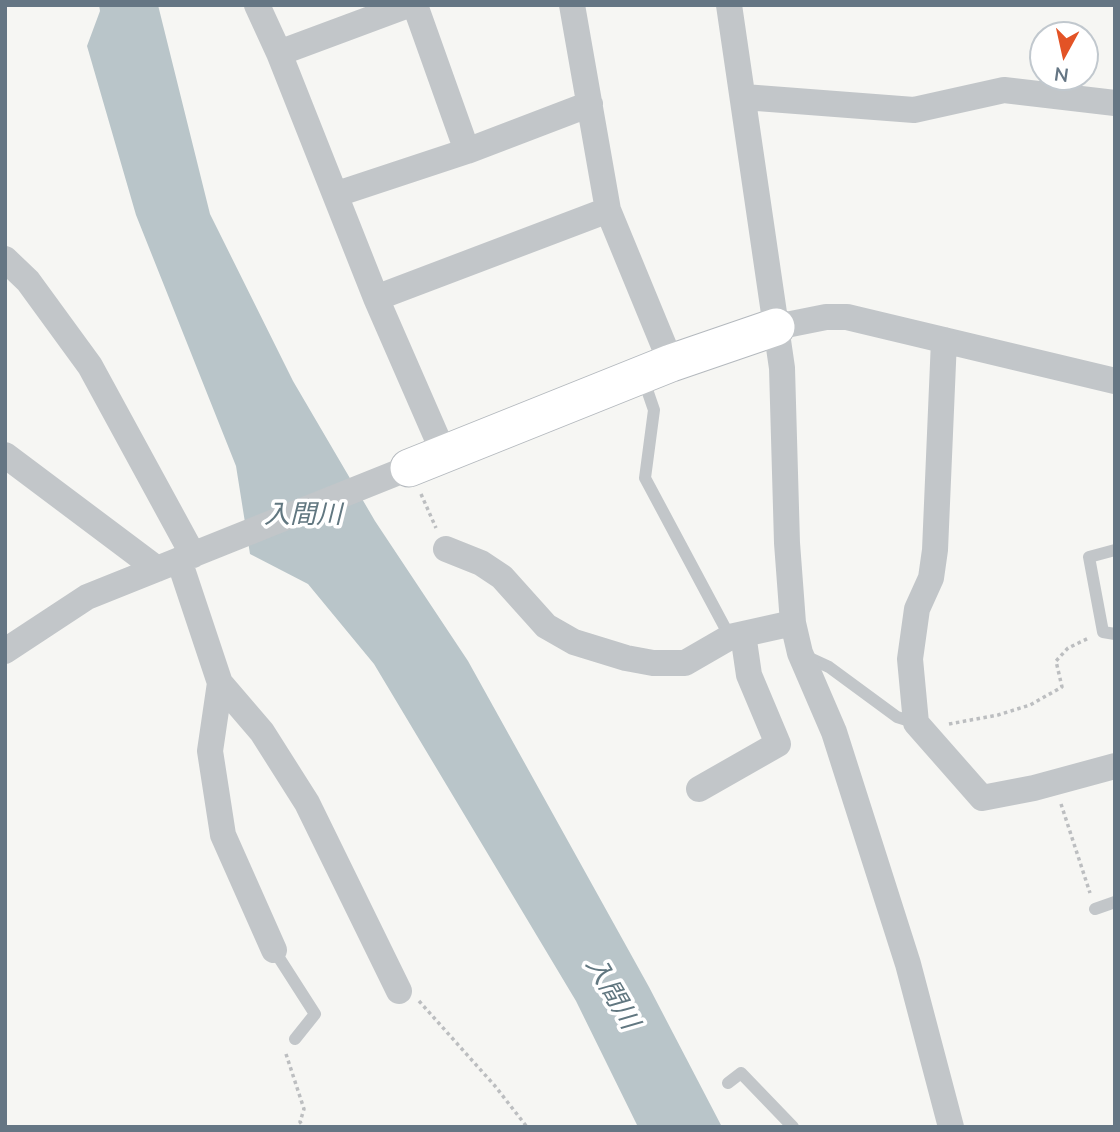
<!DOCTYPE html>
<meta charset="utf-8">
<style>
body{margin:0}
#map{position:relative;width:1120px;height:1132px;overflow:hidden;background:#f6f6f3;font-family:Mulish,sans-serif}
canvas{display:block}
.frame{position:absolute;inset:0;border:7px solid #657684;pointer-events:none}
.north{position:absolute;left:1029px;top:21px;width:70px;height:70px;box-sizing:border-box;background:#fff;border:2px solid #c1c8ce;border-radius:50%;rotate:188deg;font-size:19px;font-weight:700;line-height:28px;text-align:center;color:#657684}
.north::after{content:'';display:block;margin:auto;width:24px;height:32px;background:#e35326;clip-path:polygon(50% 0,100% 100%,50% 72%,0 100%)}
</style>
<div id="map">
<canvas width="1120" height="1132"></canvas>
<div class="frame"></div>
<div class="north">N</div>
</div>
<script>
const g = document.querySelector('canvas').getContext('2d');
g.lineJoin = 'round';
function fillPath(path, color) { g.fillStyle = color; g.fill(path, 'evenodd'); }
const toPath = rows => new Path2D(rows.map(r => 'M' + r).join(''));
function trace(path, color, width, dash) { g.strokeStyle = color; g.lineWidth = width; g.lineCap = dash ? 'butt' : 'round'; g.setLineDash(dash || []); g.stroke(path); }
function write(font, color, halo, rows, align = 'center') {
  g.font = font + ' Mulish,"Noto Sans JP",sans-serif'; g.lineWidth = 7; g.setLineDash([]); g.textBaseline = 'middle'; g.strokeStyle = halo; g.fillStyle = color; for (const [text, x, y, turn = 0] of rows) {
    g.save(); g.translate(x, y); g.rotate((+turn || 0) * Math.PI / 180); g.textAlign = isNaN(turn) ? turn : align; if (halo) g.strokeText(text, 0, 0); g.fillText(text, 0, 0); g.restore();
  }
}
const water = toPath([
 [99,5,158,5,210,214,293,381,375,521,468,661,649,987,722,1127,638,1127,576,1001,374,664,308,584,250,554,236,466,136,215,87,46,100,11]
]);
const path = toPath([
 [421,494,436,528],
 [949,724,998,715,1030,705,1062,687,1056,661,1068,648,1089,638],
 [1061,804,1090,893],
 [419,1001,495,1086,527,1127],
 [286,1054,304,1109,300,1122,304,1127]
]);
const lane = toPath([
 [643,378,654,410,645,478,730,637],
 [1115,550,1089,557,1103,632,1115,634],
 [803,655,829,667,897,717,916,723],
 [1095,909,1115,902],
 [274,950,315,1014,295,1039],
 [728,1083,741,1073,793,1127]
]);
const street = toPath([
 [257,5,279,53,376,298,444,454],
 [415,5,467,151],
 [572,5,608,210,671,363],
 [729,5,782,368,787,543,793,623,800,653,834,732,908,964,951,1127],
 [279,53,408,5],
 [744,97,914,110,1004,90,1115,103],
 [337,194,467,151,590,104],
 [5,259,28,281,90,366,193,555],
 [376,298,608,210],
 [776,327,826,317,847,317,1115,381],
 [944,340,935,550,931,578,917,609,910,659,916,723,982,798,1034,788,1115,766],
 [5,455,157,569],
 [446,549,481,563,502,577,546,626,574,642,626,658,653,663,685,663,730,637,793,623],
 [179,560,220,683,210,751,223,835,274,950],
 [5,651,87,597,409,468],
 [220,683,262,732,307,803,399,991],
 [699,789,778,744,749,675,743,634]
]);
const secondary = toPath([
 [409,468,671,363,776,327]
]);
const waterNames = [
 ["入間川",303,515],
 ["入間川",612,993,60]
];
fillPath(water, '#b9c5c9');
trace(secondary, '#b4b9be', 39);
trace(path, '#bcbec0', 3.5, [3.5, 3.5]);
trace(lane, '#c2c6c9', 12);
trace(street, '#c2c6c9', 26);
trace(secondary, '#fff', 37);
write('italic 26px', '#617780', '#fff', waterNames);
</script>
